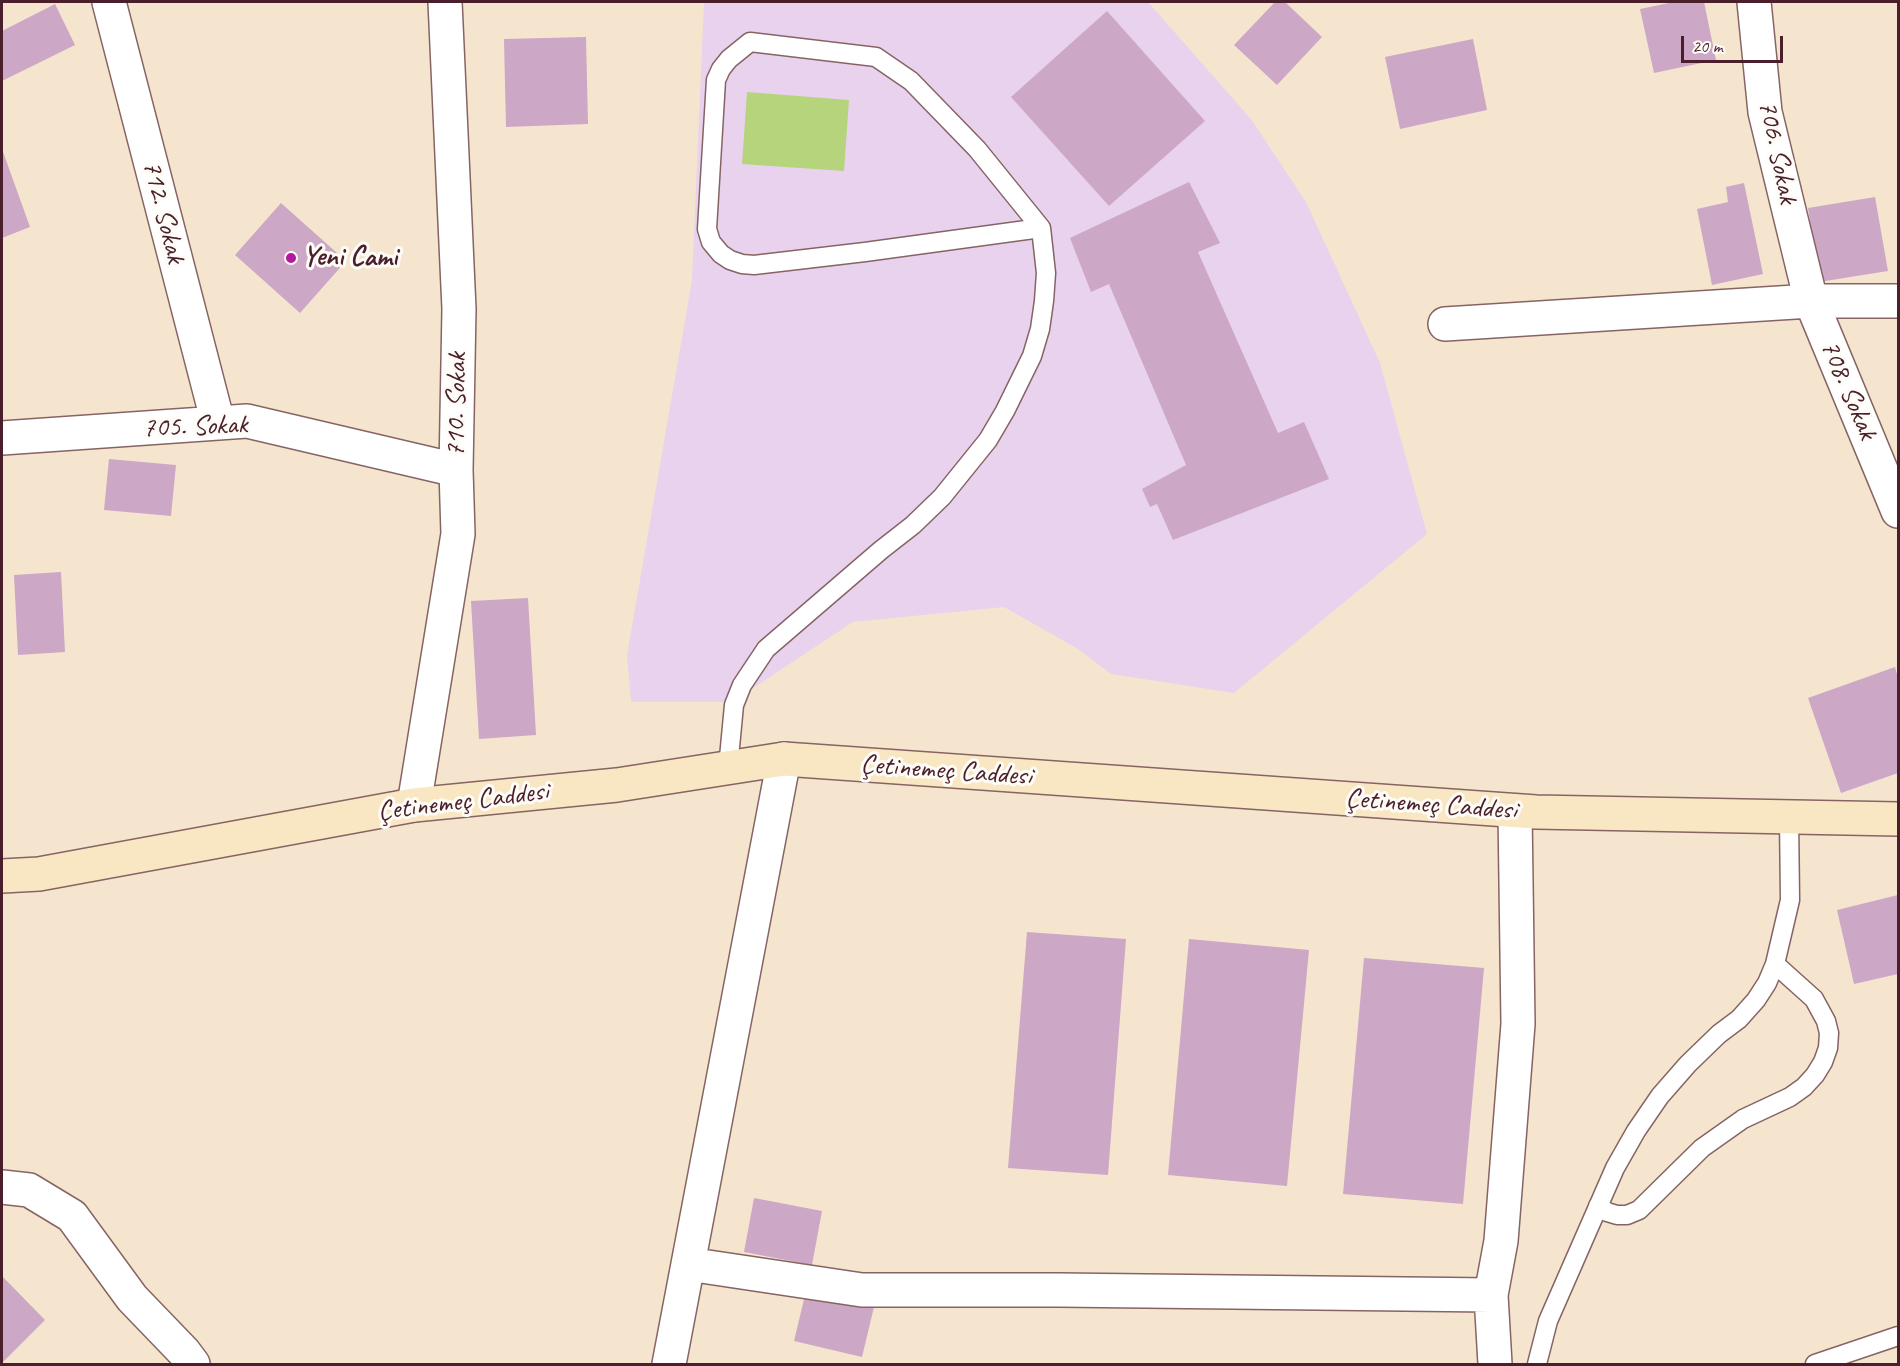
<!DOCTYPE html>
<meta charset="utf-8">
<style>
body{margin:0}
#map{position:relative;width:1900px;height:1366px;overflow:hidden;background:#f5e5ce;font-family:Caveat,sans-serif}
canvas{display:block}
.frame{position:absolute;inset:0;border:3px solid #4a1f2b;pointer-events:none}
.scale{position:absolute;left:1681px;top:36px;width:102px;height:27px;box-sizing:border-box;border:3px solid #4a1f2b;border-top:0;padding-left:8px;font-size:18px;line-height:21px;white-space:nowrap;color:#4a1f2b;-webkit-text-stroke:4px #fdfcf7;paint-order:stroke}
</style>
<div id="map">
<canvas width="1900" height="1366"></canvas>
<div class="frame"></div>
<div class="scale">20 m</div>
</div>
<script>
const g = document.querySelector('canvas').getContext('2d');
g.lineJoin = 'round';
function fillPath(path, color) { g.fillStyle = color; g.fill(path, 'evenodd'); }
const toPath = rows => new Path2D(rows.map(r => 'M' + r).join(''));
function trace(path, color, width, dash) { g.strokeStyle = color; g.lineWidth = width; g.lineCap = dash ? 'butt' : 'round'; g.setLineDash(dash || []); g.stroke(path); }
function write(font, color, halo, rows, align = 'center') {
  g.font = font + ' Caveat,sans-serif'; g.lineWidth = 6; g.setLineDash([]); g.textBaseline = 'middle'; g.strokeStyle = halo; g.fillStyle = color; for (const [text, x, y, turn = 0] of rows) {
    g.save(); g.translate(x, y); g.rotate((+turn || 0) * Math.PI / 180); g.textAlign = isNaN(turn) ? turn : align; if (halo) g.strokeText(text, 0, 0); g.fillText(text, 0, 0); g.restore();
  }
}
const built = toPath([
 [704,2,1148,2,1251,119,1306,202,1380,363,1427,534,1234,693,1111,674,1078,649,1004,607,853,622,732,702,631,702,627,655,692,280]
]);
const green = toPath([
 [747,92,849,100,844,171,742,164]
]);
const building = toPath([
 [1275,2,1285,2,1322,37,1277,85,1234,45],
 [1674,2,1704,2,1716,60,1654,73,1640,9],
 [55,4,75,45,2,81,2,31],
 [1107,11,1205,121,1109,206,1011,97],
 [586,37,588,124,506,127,504,39],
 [1473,39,1487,110,1400,129,1385,57],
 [2,149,30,227,2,238],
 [1189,182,1220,243,1198,252,1278,433,1304,422,1329,479,1173,540,1157,504,1150,507,1142,489,1186,465,1109,284,1091,292,1070,238],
 [1744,183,1763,274,1712,285,1697,209,1728,202,1726,187],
 [1875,197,1888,271,1819,282,1808,208],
 [281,203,346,261,300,313,235,255],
 [109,459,176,465,171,516,104,510],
 [61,572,65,652,18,655,14,575],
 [528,598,536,735,479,739,471,601],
 [1895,667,1898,678,1898,773,1841,793,1808,698],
 [1898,895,1898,974,1854,984,1837,910],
 [1027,932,1126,939,1108,1175,1008,1168],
 [1189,939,1309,950,1287,1186,1168,1175],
 [1364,958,1484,968,1463,1204,1343,1194],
 [754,1198,822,1211,812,1265,744,1252],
 [2,1276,45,1320,2,1363],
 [806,1291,874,1307,862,1357,794,1341]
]);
const service = toPath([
 [728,768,734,705,742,685,766,649,881,550,913,525,942,497,988,440,1005,411,1032,356,1040,329,1044,301,1046,273,1041,228,977,149,911,81,876,57,750,42,729,59,721,69,716,80,707,229,711,242,721,254,730,260,742,264,754,265,865,252,1041,228],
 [1598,1206,1607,1212,1617,1215,1627,1215,1639,1210,1702,1148,1743,1119,1790,1097,1804,1087,1815,1075,1823,1062,1828,1048,1829,1033,1826,1021,1814,999,1775,964],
 [1537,1364,1548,1321,1615,1168,1636,1131,1660,1096,1688,1064,1719,1034,1739,1019,1756,1000,1767,983,1775,964,1790,900,1789,817],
 [1815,1364,1898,1336]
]);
const minor = toPath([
 [109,2,218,423],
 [1754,2,1765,112,1811,301,1898,511],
 [1445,324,1811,301,1898,301],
 [2,438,247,421,456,470],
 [414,805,458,534,456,470,459,309,445,2],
 [2,1187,29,1190,72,1216,132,1298,184,1352,193,1364],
 [688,1264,862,1290,1059,1290,1491,1295],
 [669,1364,784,759],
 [1495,1364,1491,1295,1501,1241,1518,1024,1515,811]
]);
const secondary = toPath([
 [2,876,39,874,414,805,617,785,784,759,1536,812,1898,819]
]);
const markers = [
 [291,258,6,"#b5179e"]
];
const streetNames = [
 ["706. Sokak",1777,152,78],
 ["712. Sokak",163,212,76],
 ["708. Sokak",1848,390,67],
 ["710. Sokak",457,405,-89],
 ["705. Sokak",195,427,-2],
 ["Çetinemeç Caddesi",946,771,4],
 ["Çetinemeç Caddesi",463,802,-7],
 ["Çetinemeç Caddesi",1431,805,4]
];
const poiNames = [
 ["Yeni Cami",303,258]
];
fillPath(built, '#e8d2ee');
fillPath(green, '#b6d47b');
fillPath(building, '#cda7c6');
trace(service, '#866464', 21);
trace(minor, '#866464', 36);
trace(secondary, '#866464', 36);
trace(service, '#fff', 18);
trace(minor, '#fff', 33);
trace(secondary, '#f9e7c3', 33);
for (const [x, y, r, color] of markers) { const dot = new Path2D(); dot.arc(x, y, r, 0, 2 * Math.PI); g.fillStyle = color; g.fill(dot); trace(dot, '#fdfcf7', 2); }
write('28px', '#4a1f2b', '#fdfcf7', streetNames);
write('bold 28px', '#4a1f2b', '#fdfcf7', poiNames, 'left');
</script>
